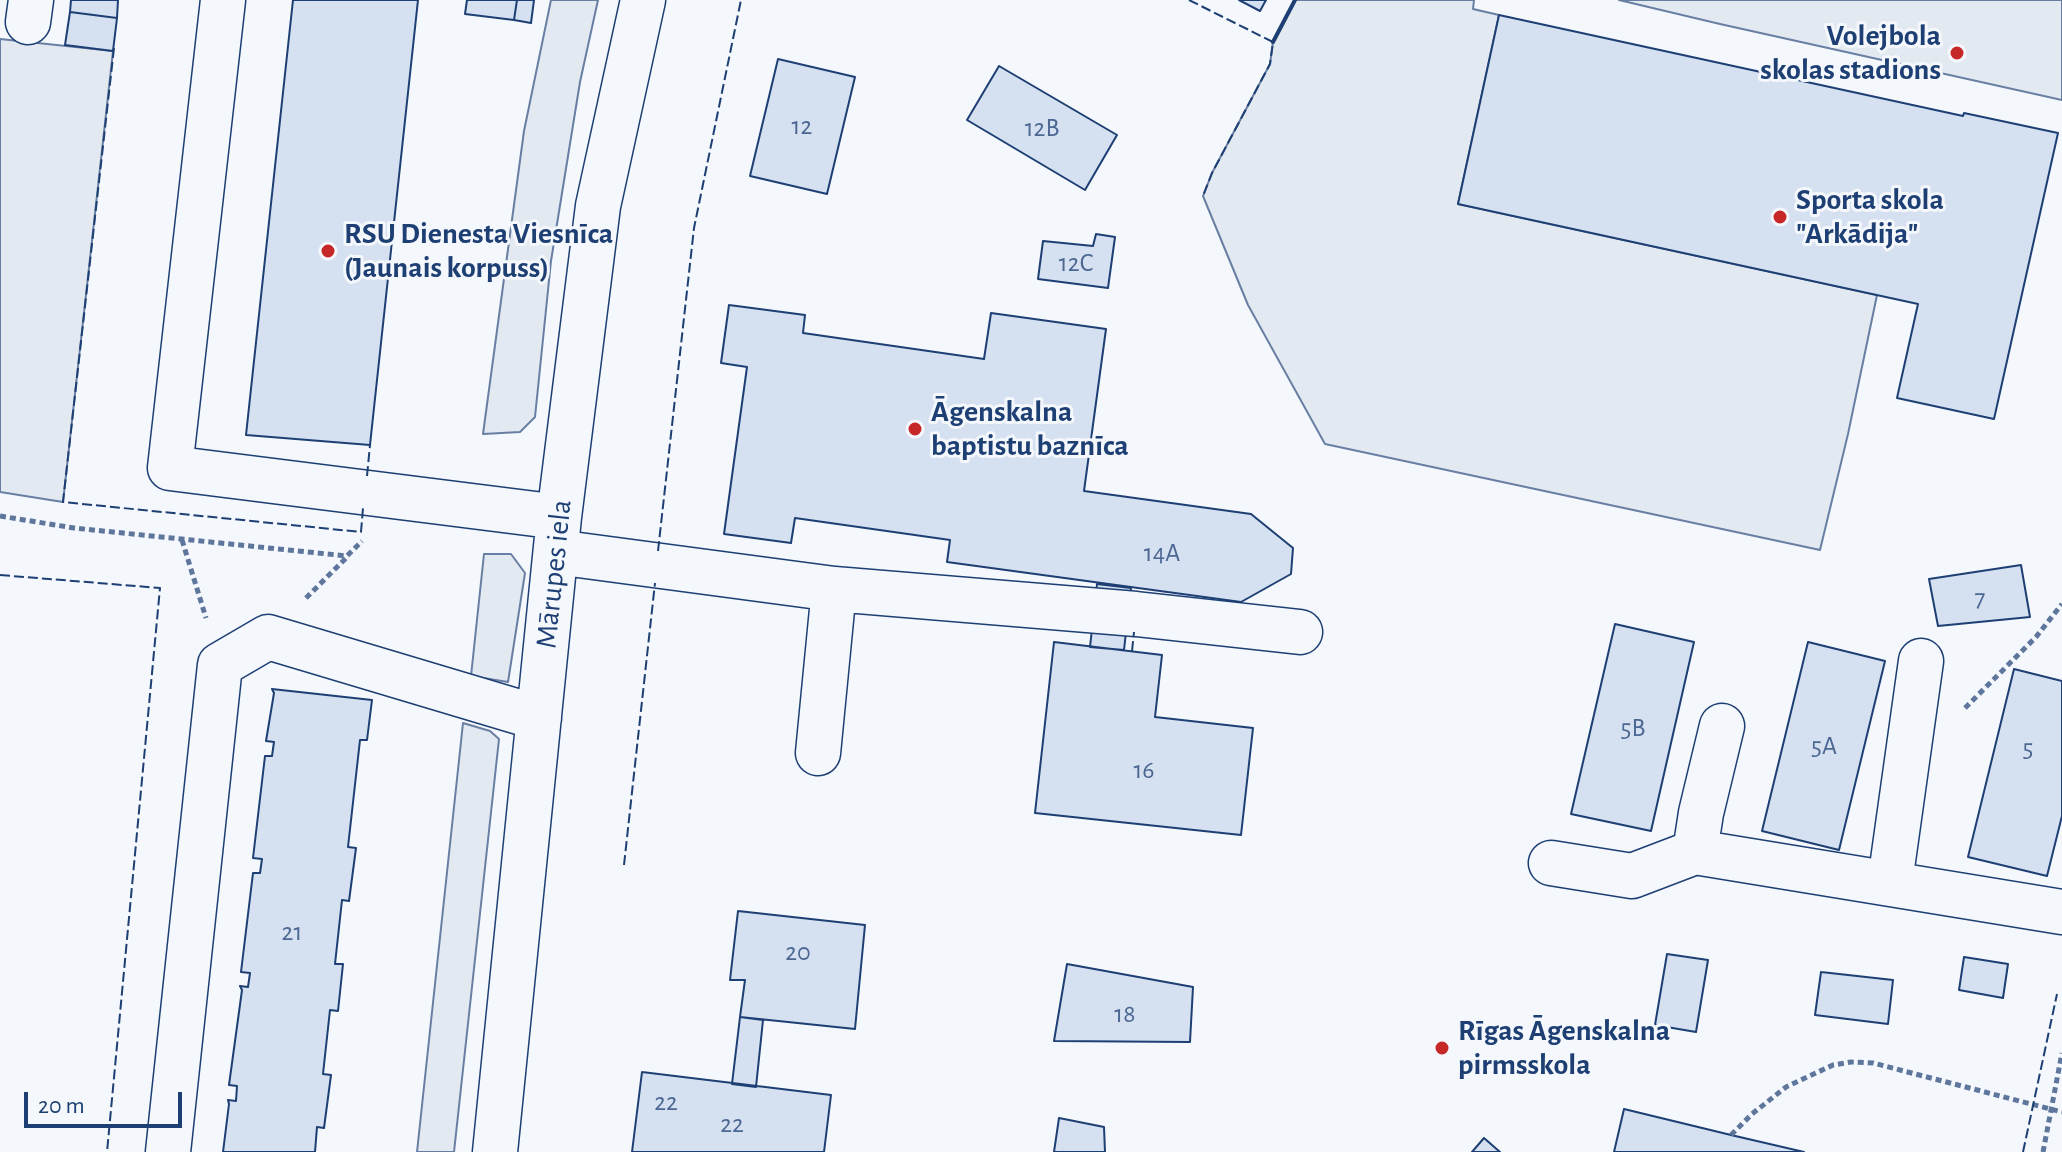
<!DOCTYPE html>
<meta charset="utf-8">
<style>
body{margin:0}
#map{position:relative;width:2062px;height:1152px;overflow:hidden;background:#f4f7fb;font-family:"Alegreya Sans",sans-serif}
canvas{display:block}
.scale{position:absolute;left:24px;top:1092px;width:158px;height:36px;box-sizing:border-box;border:4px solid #1d3f73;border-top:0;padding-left:10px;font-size:24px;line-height:28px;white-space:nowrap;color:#1d3f73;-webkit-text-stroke:6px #f4f7fb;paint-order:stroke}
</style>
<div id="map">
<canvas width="2062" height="1152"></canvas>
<div class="scale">20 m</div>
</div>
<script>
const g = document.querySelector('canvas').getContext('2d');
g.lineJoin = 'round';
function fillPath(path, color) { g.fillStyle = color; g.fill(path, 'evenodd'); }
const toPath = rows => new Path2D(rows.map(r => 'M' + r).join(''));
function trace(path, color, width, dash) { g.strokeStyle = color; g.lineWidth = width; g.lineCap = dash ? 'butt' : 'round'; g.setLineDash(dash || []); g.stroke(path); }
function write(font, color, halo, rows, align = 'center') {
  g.font = font + ' "Alegreya Sans",sans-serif'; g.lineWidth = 6; g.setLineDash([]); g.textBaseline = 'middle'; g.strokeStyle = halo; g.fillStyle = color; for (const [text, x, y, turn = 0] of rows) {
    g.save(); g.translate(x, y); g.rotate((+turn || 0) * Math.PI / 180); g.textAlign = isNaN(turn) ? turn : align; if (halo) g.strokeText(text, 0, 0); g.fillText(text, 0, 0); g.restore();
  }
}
const green = toPath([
 [551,0,598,0,580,82,551,261,535,417,520,432,483,434,524,131,551,0],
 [1295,0,1474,0,1473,9,1499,15,1458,204,1877,295,1848,434,1820,550,1325,444,1248,305,1203,196,1212,173,1270,64,1273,42,1295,0],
 [1619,0,2062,0,2062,100,1720,24,1619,0],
 [0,39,113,51,63,502,0,492,0,39],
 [484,554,511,554,525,573,508,682,471,676,484,554],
 [463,723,490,731,499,739,454,1152,417,1152,463,723]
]);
const building = toPath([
 [71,0,118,0,117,18,70,12,71,0],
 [293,0,418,0,370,445,246,435,293,0],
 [467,0,517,0,514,20,465,14,467,0],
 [517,0,534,0,531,23,514,20,517,0],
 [1239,0,1266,0,1260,11,1239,0],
 [70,12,117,18,113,51,65,45,70,12],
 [1499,15,1963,116,1964,113,2058,133,1994,419,1897,398,1918,304,1458,204,1499,15],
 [778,59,855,77,827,194,750,176,778,59],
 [999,66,1117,135,1085,190,967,120,999,66],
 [1096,234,1115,237,1108,288,1038,279,1043,241,1093,246,1096,234],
 [729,305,805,315,803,333,984,359,991,313,1106,329,1084,491,1251,514,1293,548,1291,574,1241,602,947,562,950,540,795,518,791,543,724,534,747,367,721,363,729,305],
 [2021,565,2030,617,1938,626,1929,579,2021,565],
 [1097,584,1131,588,1124,650,1090,647,1097,584],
 [1615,624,1694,642,1651,831,1571,814,1615,624],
 [1054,642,1162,655,1155,717,1253,728,1241,835,1035,813,1054,642],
 [1808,642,1885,661,1839,850,1762,831,1808,642],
 [2014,669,2062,681,2062,816,2047,876,1968,857,2014,669],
 [272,689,372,700,367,740,360,740,348,847,356,848,349,901,342,900,335,964,343,964,338,1011,330,1010,323,1074,331,1075,324,1128,317,1127,315,1152,223,1152,229,1104,228,1100,236,1101,237,1086,229,1085,242,990,240,986,248,987,250,973,241,972,253,873,260,873,262,859,253,858,265,756,272,756,274,742,266,741,274,693,272,689],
 [738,911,865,925,855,1029,740,1017,745,980,730,980,738,911],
 [1667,954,1708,960,1696,1032,1655,1025,1667,954],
 [1964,957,2008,964,2003,998,1959,990,1964,957],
 [1067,964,1193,987,1190,1042,1054,1041,1067,964],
 [1821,972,1893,980,1888,1024,1815,1015,1821,972],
 [740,1017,763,1020,756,1087,732,1084,740,1017],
 [642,1072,831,1095,824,1152,632,1152,642,1072],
 [1624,1109,1731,1135,1804,1152,1614,1152,1624,1109],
 [1059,1118,1104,1127,1105,1152,1054,1152,1059,1118],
 [1484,1138,1500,1152,1472,1152,1484,1138]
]);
const path = toPath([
 [0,516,74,528,347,556,362,541],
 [182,540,206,618],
 [306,598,347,557],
 [1965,708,2036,637,2062,604],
 [1731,1135,1752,1114,1786,1087,1833,1065,1851,1062,1873,1063,2062,1112],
 [2043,1152,2062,1053]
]);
const minor = toPath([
 [223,0,170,468,559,517],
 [28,22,31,0],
 [556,552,834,589],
 [818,753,834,589,1136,614,1300,632],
 [1695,852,1701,813,1722,726],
 [1551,863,1632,876,1695,852,2062,912],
 [1890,882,1921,661],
 [168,1152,220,665,268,637,539,718],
 [495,1152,559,517,598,206,643,0]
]);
const fence = toPath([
 [1189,0,1273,42,1270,64,1212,173,1203,196],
 [114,48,63,502,361,532,363,508],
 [367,476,370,445],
 [658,551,694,228,741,0],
 [0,575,160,588,107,1152],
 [1132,651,1134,632],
 [624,865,655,583],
 [2023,1152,2057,994]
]);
const wall = toPath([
 [1273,42,1295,0]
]);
const markers = [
 [1957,53,8,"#c62828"],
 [1780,217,8,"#c62828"],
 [328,251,8,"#c62828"],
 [915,429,8,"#c62828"],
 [1442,1048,8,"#c62828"]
];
const numberNames = [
 ["12",802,126],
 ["12B",1042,128],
 ["12C",1076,263],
 ["14A",1162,553],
 ["7",1980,598],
 ["5B",1633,728],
 ["5A",1824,746],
 ["5",2028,748],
 ["16",1144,770],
 ["21",292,932],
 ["20",798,952],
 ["18",1125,1014],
 ["22",666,1102],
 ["22",732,1124]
];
const poiNames = [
 ["Volejbola",1941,36,"right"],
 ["skolas stadions",1941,70,"right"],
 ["Sporta skola",1796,200],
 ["\"Arkādija\"",1796,234],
 ["RSU Dienesta Viesnīca",344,234],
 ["(Jaunais korpuss)",344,268],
 ["Āgenskalna",931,412],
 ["baptistu baznīca",931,446],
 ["Rīgas Āgenskalna",1458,1031],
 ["pirmsskola",1458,1065]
];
const streetNames = [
 ["Mārupes iela",554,574,-84]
];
fillPath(green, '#e3e9f0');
trace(green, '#687fa3', 2);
fillPath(building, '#d5e0f0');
trace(building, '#1d3f73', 2);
trace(minor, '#1d3f73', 47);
trace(path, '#5e769c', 5, [6, 4]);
trace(minor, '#f4f7fb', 44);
trace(fence, '#1d3f73', 2, [10, 4]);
trace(wall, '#1d3f73', 4);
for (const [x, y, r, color] of markers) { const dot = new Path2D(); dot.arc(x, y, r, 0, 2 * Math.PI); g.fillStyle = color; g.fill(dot); trace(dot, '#f4f7fb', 3); }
write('26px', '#4b6792', null, numberNames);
write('bold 30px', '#1d3f73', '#f4f7fb', poiNames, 'left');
write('30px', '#1d3f73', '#f4f7fb', streetNames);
</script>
